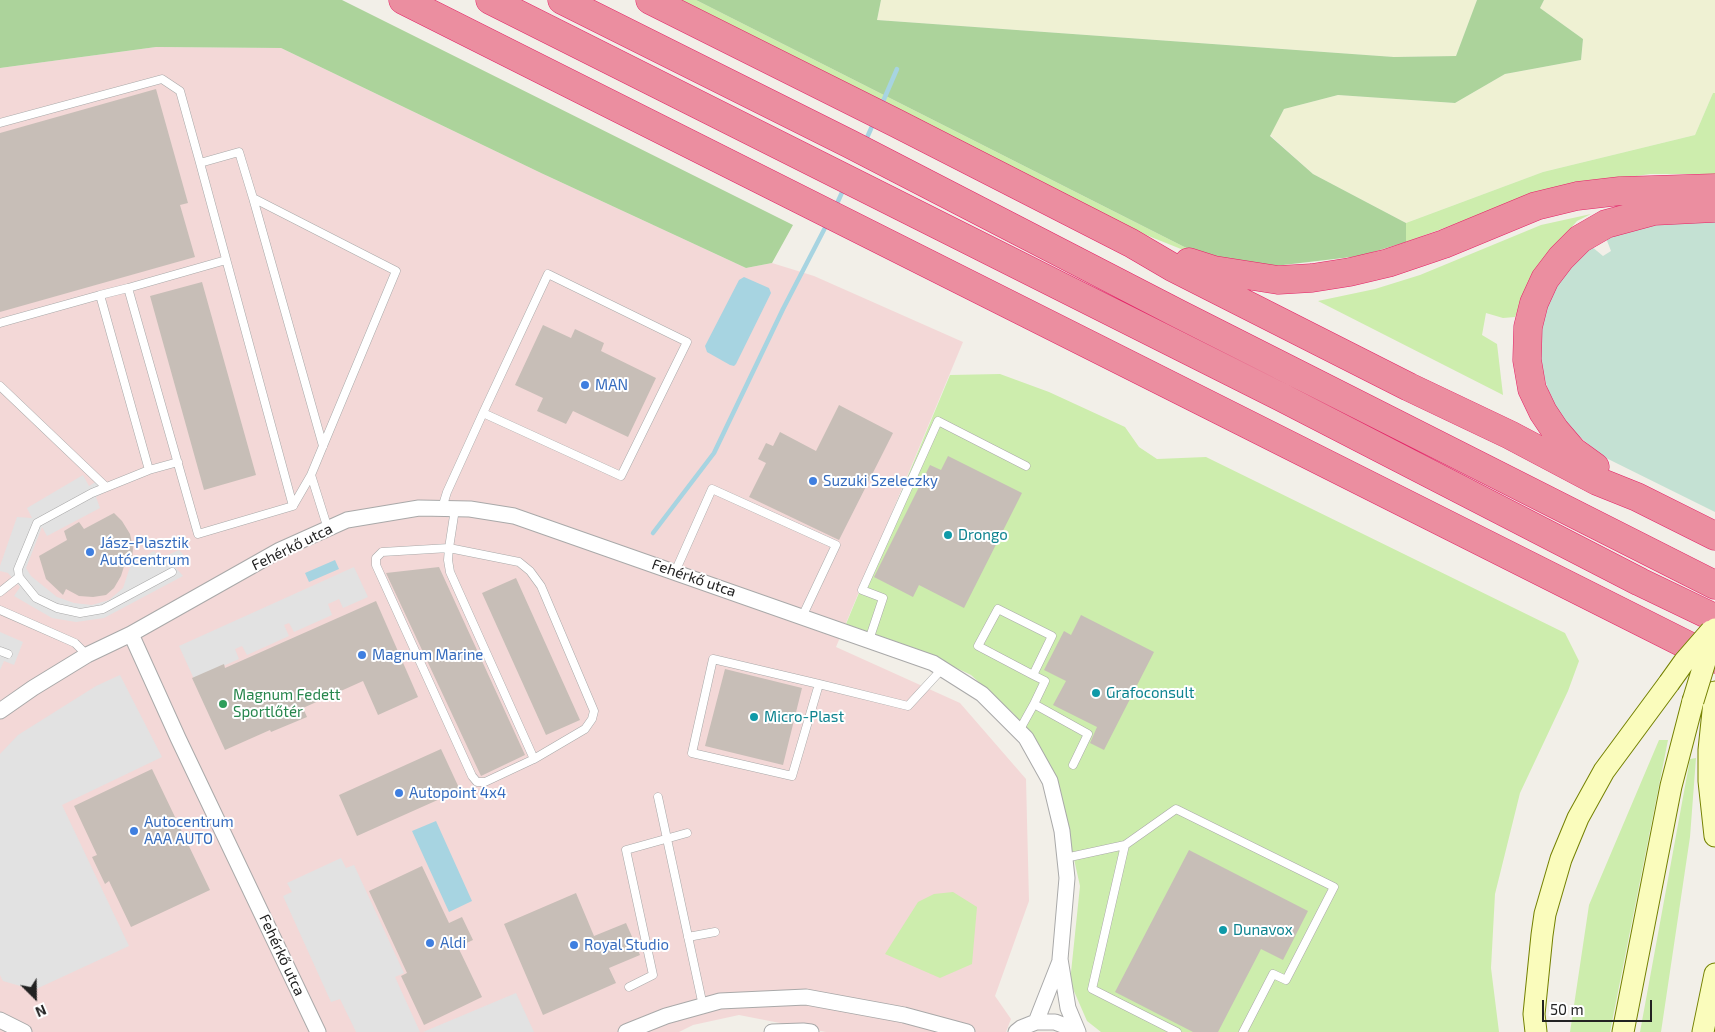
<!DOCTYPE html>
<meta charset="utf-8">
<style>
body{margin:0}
#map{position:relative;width:1715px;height:1032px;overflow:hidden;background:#f2efe8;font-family:"Exo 2",sans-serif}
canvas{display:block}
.north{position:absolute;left:10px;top:972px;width:50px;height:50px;-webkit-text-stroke:4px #fff;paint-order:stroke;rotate:157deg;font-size:14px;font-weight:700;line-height:20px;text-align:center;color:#222}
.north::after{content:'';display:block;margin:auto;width:18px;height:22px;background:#222;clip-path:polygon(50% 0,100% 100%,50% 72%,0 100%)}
.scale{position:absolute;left:1542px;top:1000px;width:110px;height:22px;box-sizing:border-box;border:2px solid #222;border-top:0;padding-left:6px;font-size:15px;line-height:18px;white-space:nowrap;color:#222;-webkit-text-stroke:4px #fff;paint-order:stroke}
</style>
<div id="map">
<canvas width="1715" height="1032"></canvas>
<div class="north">N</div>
<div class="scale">50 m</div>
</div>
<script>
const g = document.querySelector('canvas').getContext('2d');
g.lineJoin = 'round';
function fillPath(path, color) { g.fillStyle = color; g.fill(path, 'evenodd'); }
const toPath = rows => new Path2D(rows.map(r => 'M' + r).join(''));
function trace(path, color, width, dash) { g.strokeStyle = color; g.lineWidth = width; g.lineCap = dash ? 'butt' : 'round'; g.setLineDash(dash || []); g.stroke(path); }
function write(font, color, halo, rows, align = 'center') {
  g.font = font + ' "Exo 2",sans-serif'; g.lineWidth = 4; g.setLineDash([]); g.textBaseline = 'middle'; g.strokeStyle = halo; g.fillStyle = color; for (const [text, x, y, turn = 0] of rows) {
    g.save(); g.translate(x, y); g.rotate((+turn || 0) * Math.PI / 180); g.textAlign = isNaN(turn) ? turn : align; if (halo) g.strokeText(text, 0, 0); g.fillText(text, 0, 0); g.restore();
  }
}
const commercial = toPath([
 [156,47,281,48,541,173,746,268,772,263,814,276,963,342,836,647,960,703,1026,779,1029,901,995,996,1011,1019,1006,1032,826,1032,739,1015,693,1025,679,1032,0,1032,0,68]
]);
const farmland = toPath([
 [881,0,1477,0,1456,56,1394,57,877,20],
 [1544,0,1715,0,1715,93,1713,93,1695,135,1543,172,1406,223,1313,174,1270,135,1284,109,1338,95,1455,103,1505,74,1581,60,1583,39,1540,8]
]);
const grass = toPath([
 [672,0,696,0,1216,263,1136,231],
 [1713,93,1715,93,1715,174,1650,174,1551,189,1406,242,1406,223,1543,172,1695,135],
 [1591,214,1577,221,1538,266,1515,317,1503,318,1486,313,1482,335,1497,344,1503,395,1318,301,1375,289,1420,275,1541,225],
 [1000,374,1049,392,1125,427,1139,447,1157,459,1206,457,1565,633,1579,661,1568,691,1520,793,1495,894,1491,968,1499,1032,1101,1032,1087,1021,1070,982,1080,886,1057,783,1014,714,971,675,917,649,846,624,950,375],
 [1659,740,1668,740,1610,1032,1570,1032,1589,905],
 [1696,758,1690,837,1661,1032,1640,1032,1690,759],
 [953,892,977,907,972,964,940,978,885,954,918,902,934,894]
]);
const forest = toPath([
 [0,0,342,0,793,225,772,263,746,268,541,173,281,48,156,47,0,68],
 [696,0,881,0,877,20,1394,57,1456,56,1477,0,1544,0,1540,8,1583,39,1581,60,1505,74,1455,103,1338,95,1284,109,1270,136,1313,174,1406,223,1406,242,1360,256,1249,269,1216,263]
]);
const wetland = toPath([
 [1715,216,1715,512,1602,456,1566,425,1549,394,1538,354,1542,313,1562,277,1591,246,1603,256,1611,251,1606,238,1610,230]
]);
const parking = toPath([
 [83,475,89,486,97,481,107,491,96,497,100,508,47,536,42,527,26,568,31,576,57,597,74,603,92,605,109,600,123,588,131,564,154,551,159,559,179,550,188,560,176,568,183,576,104,618,76,622,52,618,14,596,20,587,8,573,0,571,0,566,17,517,32,518,27,508],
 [354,567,368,597,343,608,339,599,328,604,332,615,294,632,289,623,284,625,289,636,247,655,242,646,235,649,239,659,194,679,179,646],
 [0,632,23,642,14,665,4,661,0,670],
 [120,675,162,757,62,805,129,946,34,990,3,981,0,975,0,754,18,735,96,686],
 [341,858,346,868,354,865,404,973,395,977,420,1032,356,1032,340,999,331,1002,283,896,292,892,287,883],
 [516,993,534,1032,423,1032]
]);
const water = toPath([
 [744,277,769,288,771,293,736,364,734,366,730,365,707,352,705,346,739,280],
 [335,560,339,569,309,582,305,573],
 [436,821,472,901,449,912,412,831]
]);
const stream = toPath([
 [881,106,897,69],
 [865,142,874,122],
 [835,208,844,188],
 [653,533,714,453,783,309,827,224]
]);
const building = toPath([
 [156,89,188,203,180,205,195,257,0,312,0,133],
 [202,282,256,475,204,490,150,296],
 [543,325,571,338,575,329,604,343,601,351,656,378,628,437,573,411,566,424,537,411,543,398,515,385],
 [839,405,893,433,839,540,749,497,766,463,758,459,766,443,773,446,780,432,816,451],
 [948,456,1022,493,964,608,919,585,913,597,874,577,930,465,941,470],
 [114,513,122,521,130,534,133,548,132,559,127,557,121,576,114,588,106,595,93,597,79,596,66,589,63,595,46,579,39,556,67,540,64,531,79,522,84,529],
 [439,567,525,755,481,776,386,573],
 [516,578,580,720,546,735,482,593],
 [376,601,418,697,378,715,363,681,303,708,307,717,271,732,270,730,225,750,192,678,224,664,225,668],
 [1081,615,1154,652,1104,750,1090,743,1097,727,1053,705,1066,681,1044,670,1064,631,1071,635],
 [725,669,802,688,783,765,705,746],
 [441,749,460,790,357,836,339,795],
 [152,769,210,890,131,927,109,881,105,884,92,857,97,855,74,806],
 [1189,850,1308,911,1283,960,1261,949,1218,1032,1193,1032,1115,992],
 [422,866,449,923,462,917,473,940,458,947,482,997,424,1025,401,976,407,973,369,891],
 [576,893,594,936,626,923,640,955,609,968,616,983,543,1015,504,924]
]);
const lane = toPath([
 [0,123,162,79,180,91,200,163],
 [253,198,239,152,200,163,293,506,311,475],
 [226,260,128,288,198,534,293,506],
 [128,288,100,295,149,470,178,462],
 [0,323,100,295],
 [0,386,106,487],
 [323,446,253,198,396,271,323,446,311,475,328,529],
 [149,470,92,493,37,523,18,569,19,577,36,598,57,608,80,613,103,609,172,572],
 [442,508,447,492,483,413,548,274,687,342,621,476,483,413],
 [455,509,449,548,448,560,450,572,534,759,485,782,477,782,472,776,376,565,376,558,382,552,449,548,519,562,530,571,541,586,594,711,592,719,585,729,534,759],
 [675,572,712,489,836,545,802,617],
 [0,592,19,577],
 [0,610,75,643,87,655],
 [869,640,883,598,862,590,938,421,1026,466],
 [0,651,8,654],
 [1033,675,1052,636,998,609,978,646,1033,675,1045,681,1034,704],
 [819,684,792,776,692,753,713,659,819,684,908,706,942,669],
 [1019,731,1034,704,1088,734,1073,765],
 [658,797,703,1006],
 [1125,845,1092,989,1177,1032],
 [1065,858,1125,845,1176,809,1334,887,1286,980,1273,974,1243,1032],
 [688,937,715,932],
 [629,987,653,975,626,850,687,833]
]);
const street = toPath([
 [131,634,178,738,318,1032],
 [0,711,33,688,87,655,131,634,280,550,347,520,419,508,470,509,514,516,933,663,982,694,1026,738,1050,781,1062,831,1067,878,1060,959,1068,1008,1078,1032],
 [0,1020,24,1032],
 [1036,1022,1060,961],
 [626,1032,666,1016,720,1001,806,997,904,1015,967,1032],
 [772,1032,803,1031,811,1032],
 [1016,1032,1021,1028,1036,1022,1055,1022,1070,1028,1074,1032]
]);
const secondary = toPath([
 [1715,692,1709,750,1709,781,1715,836],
 [1536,1032,1534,1014,1542,935,1545,914,1561,859,1578,818,1604,771,1669,683],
 [1623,1032,1671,786,1693,701],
 [1703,1032,1715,974]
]);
const highway = toPath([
 [403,0,1715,659],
 [490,0,1281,397,1640,582,1715,618],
 [562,0,850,144,1179,314,1715,585],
 [650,0,896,123,1131,243,1172,267,1409,387,1510,435,1597,481,1637,497,1715,536],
 [1189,262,1214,270,1278,280,1312,278,1350,272,1388,263,1444,244,1536,206,1577,196,1620,191,1715,188],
 [1595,467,1573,451,1555,430,1543,412,1532,389,1527,360,1528,327,1534,303,1545,279,1561,258,1580,239,1606,224,1654,211,1715,208]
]);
const secondaryBridge = toPath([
 [1669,683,1684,662,1711,631],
 [1693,701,1715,629]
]);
const markers = [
 [585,385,5,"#3f7fe0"],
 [813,481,5,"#3f7fe0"],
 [948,535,5,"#0f9aa8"],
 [90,552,5,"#3f7fe0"],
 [362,655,5,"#3f7fe0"],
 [1096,693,5,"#0f9aa8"],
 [223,704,5,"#2e9e5b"],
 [754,717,5,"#0f9aa8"],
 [399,793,5,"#3f7fe0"],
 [134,831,5,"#3f7fe0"],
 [1223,930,5,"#0f9aa8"],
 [430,943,5,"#3f7fe0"],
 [574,945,5,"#3f7fe0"]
];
const shopNames = [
 ["MAN",595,385],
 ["Suzuki Szeleczky",823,481],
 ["Jász-Plasztik",100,543],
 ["Autócentrum",100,560],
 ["Magnum Marine",372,655],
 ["Autopoint 4x4",409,793],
 ["Autocentrum",144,822],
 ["AAA AUTO",144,839],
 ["Aldi",440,943],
 ["Royal Studio",584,945]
];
const cultureNames = [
 ["Drongo",958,535],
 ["Grafoconsult",1106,693],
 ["Micro-Plast",764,717],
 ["Dunavox",1233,930]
];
const streetNames = [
 ["Fehérkő utca",292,547,-26],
 ["Fehérkő utca",694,578,19],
 ["Fehérkő utca",282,955,65]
];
const leisureNames = [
 ["Magnum Fedett",233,695],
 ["Sportlőtér",233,712]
];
fillPath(commercial, '#f3d8d7');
fillPath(farmland, '#eff1d3');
fillPath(grass, '#cdedad');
fillPath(forest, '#acd39b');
fillPath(wetland, '#c4e1d3');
fillPath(parking, '#e2e2e2');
fillPath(water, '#a7d4e1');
trace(stream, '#a7d4e1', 4.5);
fillPath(building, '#c7beb7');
trace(lane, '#a9a9a9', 9);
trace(street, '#a9a9a9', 17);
trace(secondary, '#748100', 23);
trace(highway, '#e32266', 29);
trace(lane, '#fff', 8);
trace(street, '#fff', 15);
trace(secondary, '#fafcbc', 21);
trace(highway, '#eb8ea0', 28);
trace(secondaryBridge, '#748100', 23, []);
trace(secondaryBridge, '#fafcbc', 21);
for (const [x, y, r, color] of markers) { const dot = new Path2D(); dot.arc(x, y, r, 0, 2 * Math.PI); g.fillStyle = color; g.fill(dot); trace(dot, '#fff', 2); }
write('15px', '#366cbe', '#fff', shopNames, 'left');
write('15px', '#0d838f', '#fff', cultureNames, 'left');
write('15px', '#222', '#fff', streetNames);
write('15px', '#27864d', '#fff', leisureNames, 'left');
</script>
